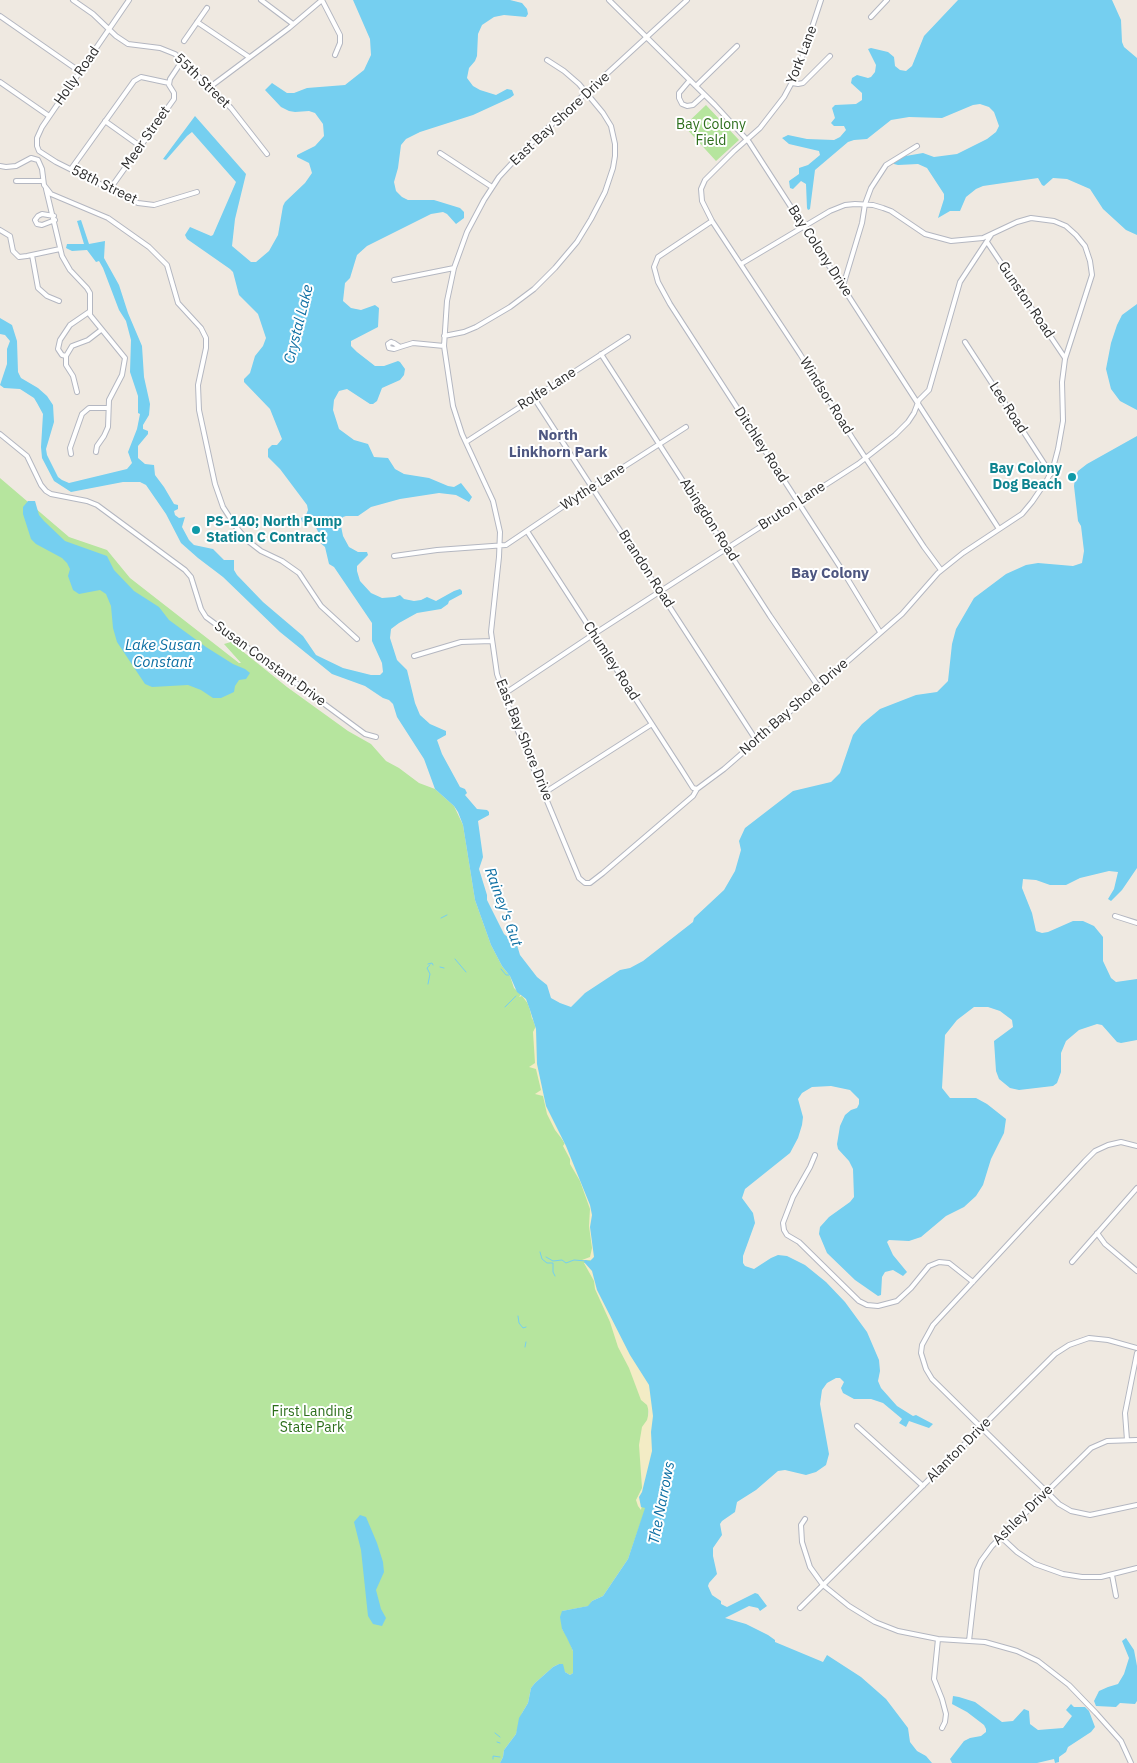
<!DOCTYPE html>
<style>
body{margin:0}
canvas{display:block;background:#efe9e1}
</style>
<canvas width="1137" height="1763"></canvas>
<script>
const g = document.querySelector('canvas').getContext('2d');
g.lineJoin = 'round';
function fillPath(path, color) { g.fillStyle = color; g.fill(path, 'evenodd'); }
const toPath = rows => new Path2D(rows.map(r => 'M' + r).join(''));
function trace(path, color, width, dash) { g.strokeStyle = color; g.lineWidth = width; g.lineCap = dash ? 'butt' : 'round'; g.setLineDash(dash || []); g.stroke(path); }
function write(font, color, halo, rows, align = 'center') {
  g.font = font + ' "IBM Plex Sans",sans-serif'; g.lineWidth = 4; g.setLineDash([]); g.textBaseline = 'middle'; g.strokeStyle = halo; g.fillStyle = color; for (const [text, x, y, turn = 0] of rows) {
    g.save(); g.translate(x, y); g.rotate((+turn || 0) * Math.PI / 180); g.textAlign = isNaN(turn) ? turn : align; if (halo) g.strokeText(text, 0, 0); g.fillText(text, 0, 0); g.restore();
  }
}
const green = toPath([
 [706,105,739,140,716,161,684,126],
 [0,478,69,537,107,550,130,578,239,663,241,663,224,644,231,642,287,687,348,731,371,744,386,761,399,768,419,783,435,789,454,806,463,825,475,900,491,945,502,966,510,976,514,988,526,999,530,1010,536,1029,550,1117,566,1146,590,1205,594,1257,590,1261,592,1271,649,1385,646,1507,628,1559,603,1596,592,1601,589,1606,562,1611,562,1629,568,1638,573,1651,573,1673,570,1675,565,1672,559,1664,553,1667,535,1683,531,1688,528,1703,522,1713,516,1734,504,1750,503,1757,500,1763,0,1763]
]);
const sand = toPath([
 [523,991,527,994,577,1165,593,1210,596,1249,593,1260,582,1260,590,1257,592,1248,589,1226,590,1209,580,1181,570,1164,570,1159,563,1146,565,1143,555,1130,547,1114,543,1096,535,1094,541,1090,536,1069,529,1067,535,1063,533,1032,536,1026,534,1020,532,1019,529,1005,522,996,519,997],
 [584,1263,587,1263,599,1274,639,1365,653,1391,655,1445,641,1510,638,1506,636,1500,642,1488,639,1445,642,1427,647,1420,649,1412,647,1405,641,1400,629,1368,618,1347,610,1322,595,1289,594,1281]
]);
const water = toPath([
 [353,0,510,0,522,3,527,9,528,14,526,17,504,15,494,17,482,25,478,34,477,56,475,61,469,68,467,78,473,86,480,90,496,95,507,89,512,90,514,95,510,98,473,115,420,132,406,139,401,145,398,168,394,182,396,191,402,197,408,200,434,200,460,208,464,212,464,218,456,224,447,214,443,212,431,214,367,246,357,255,350,278,345,283,343,301,351,308,361,310,375,305,379,308,378,327,351,341,351,346,357,352,375,366,384,366,398,361,400,362,405,369,404,375,400,380,382,388,377,401,373,404,370,404,347,389,339,391,334,400,333,410,339,429,354,440,368,444,374,457,388,458,395,469,404,474,429,478,448,486,454,487,461,483,472,497,469,502,456,495,439,493,400,499,371,507,358,516,346,516,343,517,340,521,343,536,349,547,358,552,367,552,368,555,357,566,357,571,360,581,371,593,382,598,395,597,400,595,404,599,414,601,421,600,427,597,436,601,454,591,460,589,462,591,462,594,449,601,448,604,441,609,417,613,399,623,391,629,390,638,397,660,407,670,415,703,420,715,430,724,446,731,446,735,437,740,442,754,460,787,465,789,467,793,465,795,477,809,487,810,489,812,489,815,478,821,483,857,479,869,487,895,487,900,504,934,517,945,520,955,537,977,547,985,551,998,560,1003,571,1007,585,993,620,970,630,968,643,961,693,922,694,918,724,890,735,871,741,850,739,841,745,828,793,791,831,782,840,773,853,735,862,724,880,709,916,695,937,692,948,681,952,644,956,629,974,598,1006,574,1026,565,1038,563,1073,566,1082,563,1084,551,1081,526,1078,521,1074,486,1075,477,1078,471,1087,464,1137,436,1137,868,1122,890,1111,901,1108,899,1114,889,1118,872,1109,871,1080,878,1066,885,1050,885,1036,880,1023,879,1022,888,1032,913,1036,931,1042,933,1048,932,1073,921,1083,921,1094,926,1103,937,1103,961,1111,978,1116,982,1137,979,1137,1040,1121,1043,1117,1042,1102,1025,1097,1024,1079,1030,1066,1041,1061,1053,1061,1072,1057,1083,1053,1086,1019,1090,1010,1088,999,1079,996,1071,994,1041,1013,1027,1012,1020,1000,1011,988,1007,974,1007,957,1020,945,1035,942,1088,950,1098,976,1098,987,1104,1006,1119,1004,1133,991,1159,983,1185,976,1196,964,1207,946,1216,921,1237,909,1241,889,1240,887,1242,893,1255,907,1272,903,1276,893,1270,885,1272,882,1277,881,1295,878,1296,855,1280,827,1253,819,1234,820,1227,829,1217,850,1202,854,1197,853,1169,849,1161,838,1149,837,1144,840,1126,845,1115,851,1110,857,1108,859,1104,859,1099,850,1090,831,1086,812,1087,802,1093,798,1099,803,1117,802,1125,798,1138,790,1153,745,1189,742,1198,753,1213,755,1223,743,1256,743,1263,745,1266,754,1269,771,1258,778,1255,787,1256,805,1265,826,1282,845,1302,867,1332,879,1360,880,1371,878,1381,881,1388,897,1406,913,1416,916,1415,933,1424,929,1428,909,1421,906,1427,899,1423,902,1419,901,1418,883,1403,871,1399,854,1399,843,1393,841,1388,844,1382,840,1378,836,1378,827,1383,822,1390,820,1404,829,1454,826,1465,816,1472,806,1475,785,1470,778,1471,756,1490,737,1502,735,1512,722,1521,720,1524,722,1535,713,1548,713,1556,717,1574,709,1583,708,1586,712,1595,721,1601,721,1604,727,1607,755,1593,758,1594,767,1606,760,1611,758,1608,749,1606,725,1618,746,1624,768,1635,775,1640,775,1642,823,1662,827,1655,861,1677,886,1699,908,1728,910,1742,917,1751,926,1756,932,1763,500,1763,503,1757,504,1750,516,1734,519,1718,528,1703,531,1688,535,1683,553,1667,559,1664,563,1664,565,1672,570,1675,573,1673,573,1651,567,1638,562,1629,560,1617,562,1611,588,1606,592,1601,603,1596,628,1559,645,1508,641,1507,639,1497,642,1492,652,1451,651,1432,653,1416,649,1385,630,1355,597,1290,592,1271,584,1262,585,1260,590,1261,594,1257,590,1227,592,1215,590,1205,566,1146,546,1106,537,1064,536,1029,530,1010,526,999,517,992,510,976,502,966,491,945,475,900,463,825,458,812,454,806,435,789,424,759,397,717,393,704,389,700,383,698,365,686,332,674,280,632,223,577,198,558,181,543,166,514,146,485,140,482,123,482,71,492,54,481,42,458,41,447,43,414,37,403,34,398,20,389,4,388,0,385,7,364,7,349,10,341,5,335,0,334,0,318,12,325,17,341,18,372,21,378,38,388,47,396,53,405,54,422,46,449,47,455,58,477,62,480,69,483,127,469,132,463,128,452,137,429,140,414,138,413,138,396,130,372,131,340,126,321,119,310,103,268,99,261,96,262,87,250,72,251,66,248,67,244,84,244,77,221,81,220,89,244,105,241,104,258,119,285,128,313,142,346,144,377,150,404,149,415,143,425,143,429,148,431,148,434,138,446,138,458,145,464,154,465,155,475,164,487,174,504,178,505,178,509,174,511,175,515,179,518,185,517,182,527,189,540,194,545,213,549,224,560,234,560,234,570,237,575,263,602,303,636,316,655,343,668,371,675,380,675,383,672,382,663,372,641,372,623,334,567,329,564,325,547,318,541,320,536,314,523,302,522,301,518,306,515,308,510,307,505,280,469,268,457,268,449,272,445,277,445,282,439,270,409,244,382,244,379,250,373,255,356,263,346,266,338,258,314,239,295,233,272,230,269,187,239,185,235,190,227,211,236,213,235,236,182,192,132,187,136,166,160,163,159,195,116,246,174,235,219,232,246,251,262,256,262,269,251,278,235,283,206,285,202,305,183,312,173,309,163,297,157,297,155,315,146,324,136,323,124,315,113,309,111,295,112,289,111,281,107,265,90,272,83,287,93,294,93,307,88,345,85,364,70,371,55,370,39],
 [958,0,1112,0,1121,20,1122,42,1124,47,1137,58,1137,235,1126,230,1103,209,1090,189,1067,179,1053,178,1044,186,1042,185,1038,178,983,186,976,189,966,197,960,211,950,211,938,218,944,199,944,194,927,168,918,164,898,165,894,164,894,161,900,157,923,153,934,157,957,154,987,139,996,132,999,126,994,112,989,107,980,104,973,105,942,118,909,117,891,120,867,139,854,140,848,142,815,170,810,209,808,210,807,208,806,184,801,181,793,189,790,188,789,181,799,174,799,168,808,165,820,155,819,151,789,144,782,138,788,135,807,139,834,140,840,137,846,130,844,126,834,126,831,123,835,118,832,108,835,105,856,104,862,100,862,93,851,83,852,78,857,75,868,78,871,77,875,72,876,65,868,49,871,48,888,52,894,57,895,66,900,70,906,71,912,66,924,36],
 [1137,304,1137,410,1120,401,1111,389,1106,369,1111,343,1117,325,1122,315],
 [28,501,35,501,39,515,44,521,65,541,107,556,114,570,134,591,159,607,169,620,206,647,233,664,245,669,250,673,246,679,239,680,235,686,234,692,221,698,213,698,201,690,188,685,152,687,145,684,117,642,113,628,111,606,106,594,100,590,79,594,73,590,68,576,70,569,67,563,62,558,36,544,31,539,23,514,23,507],
 [360,1515,366,1517,377,1543,383,1562,384,1572,376,1590,381,1609,386,1618,382,1626,373,1624,368,1616,361,1550,354,1522],
 [1126,1638,1134,1650,1137,1666,1137,1701,1135,1704,1120,1703,1116,1707,1096,1706,1094,1701,1099,1691,1108,1687,1118,1684,1124,1674,1129,1658,1122,1641],
 [953,1696,959,1697,975,1702,1002,1722,1013,1721,1024,1709,1029,1711,1030,1724,1038,1730,1063,1728,1072,1716,1066,1710,1071,1704,1074,1707,1085,1707,1089,1711,1095,1727,1091,1732,1068,1747,1066,1752,1059,1757,1059,1762,1055,1763,1054,1759,1037,1763,952,1763,950,1759,964,1741,970,1738,981,1736,986,1732,986,1729,984,1725,967,1712,952,1704]
]);
const stream = toPath([
 [441,918,447,915],
 [455,959,466,972],
 [428,964,432,963,433,965],
 [440,967,444,968],
 [501,969,506,975,509,975],
 [428,984,430,974,427,968,430,965],
 [505,1007,516,996],
 [540,1252,542,1259,547,1263,553,1263,553,1272,555,1276],
 [546,1257,553,1261,562,1260,566,1263,574,1260,586,1261],
 [518,1316,519,1323,523,1328,526,1327],
 [525,1347,526,1342],
 [495,1733,500,1737],
 [497,1742,500,1743],
 [493,1759,493,1756,500,1757]
]);
const minor = toPath([
 [73,0,93,14,116,36,128,44,160,48,175,54,231,108,267,154],
 [129,0,42,127,37,138,37,146,39,151,56,162,138,203,154,205,197,192],
 [261,0,293,24],
 [322,0,340,35,340,43,335,55],
 [609,0,715,105,749,142,999,529],
 [687,0,526,148,499,177,484,200,467,232,454,268,447,301,444,346,453,406,462,434,493,501,500,532,499,557,491,632,497,674,513,719,579,878,585,883,590,883,603,873,693,796,697,789,724,769,902,614,938,573,963,553,1022,514,1032,502,1047,480,1053,468,1058,449,1063,421,1062,382,1065,359,1092,275,1090,261,1085,246,1076,235,1066,226,1054,221,1031,218,1017,222,983,238,951,241,925,234,891,211,883,208,873,205,855,204,845,205,830,211,741,264],
 [821,0,797,73,784,97,760,128,734,151,705,180,701,189,702,201,712,221,800,354,853,439,924,547,941,570],
 [0,16,79,71],
 [871,17,887,0],
 [197,22,249,57],
 [184,41,207,8],
 [690,80,679,93,679,98,682,104,687,106,693,105,704,95],
 [0,82,49,116],
 [792,83,798,84,803,83,830,56],
 [696,86,737,46],
 [210,87,289,28,322,0],
 [105,121,140,146],
 [440,153,492,187],
 [0,166,6,167,16,166,31,158,38,160,42,169,44,185,51,194,108,218,149,247,167,265,178,303,201,328,206,338,206,348,198,385,199,410,215,484,223,507,236,527,248,541,261,551,282,561,299,573,321,606,357,639],
 [71,169,134,81,141,77,169,83],
 [16,181,43,181],
 [46,189,62,256,70,270,87,288,90,293,90,315,125,358,122,375,109,400,108,427,104,436,97,446,96,452],
 [110,189,174,99,174,93,169,85,170,79,182,61],
 [54,216,42,214,38,216,35,220,37,224,42,225,55,220],
 [712,221,658,257,654,267,658,282,670,304,844,573,880,632],
 [0,230,10,236,13,251,19,257,27,256,60,249],
 [987,242,1065,358],
 [32,255,38,288,47,296,59,301],
 [394,280,454,268],
 [843,286,862,223,865,204,871,188,886,165,917,146],
 [444,336,464,332,476,327,510,307,534,289,555,268,577,242,591,219,605,192,613,168,615,156,615,144,611,126,603,113,579,84,564,71,547,60],
 [391,342,394,343,400,347,394,349,389,348,388,344,391,342],
 [965,342,1051,474],
 [400,347,413,343,444,346],
 [601,354,770,616,818,686],
 [66,356,62,355,58,349,60,340,70,325,89,312],
 [77,392,73,376,66,365,66,356,72,346,88,340,101,330],
 [534,398,756,740],
 [0,434,27,456,41,485,46,491,51,494,87,501,97,505,185,570,191,577,201,609,206,617,365,734,376,737],
 [466,442,628,337],
 [71,454,70,448,82,414,89,408,108,408],
 [527,531,681,769,693,788,697,789],
 [394,556,437,550,506,545,583,493,686,427],
 [414,656,461,642,492,641],
 [504,694,594,634,858,464,895,435,908,422,914,413,919,400,929,390,960,282,991,235],
 [544,793,652,724],
 [1115,916,1137,923],
 [1137,1146,1121,1142,1108,1145,1095,1151,1085,1161,933,1325,922,1345,921,1353,926,1369,932,1379,1059,1504,1071,1511,1090,1515,1137,1505],
 [815,1155,810,1167,793,1197,783,1223,784,1230,787,1235,799,1242,859,1301,867,1305,878,1306,897,1301,911,1288,929,1266,939,1262,949,1263,973,1282],
 [1097,1233,1105,1244,1137,1271],
 [1072,1262,1137,1188],
 [857,1426,923,1486],
 [1127,1440,1125,1413,1137,1353],
 [805,1519,801,1525,802,1542,810,1567,823,1585,849,1606,875,1622,898,1631,938,1639,985,1642,1017,1651,1038,1661,1069,1685,1096,1713,1121,1741,1131,1763],
 [1001,1537,1017,1552,1035,1564,1063,1574,1082,1577,1101,1577,1137,1568],
 [1112,1575,1116,1596],
 [800,1608,1055,1354,1069,1345,1089,1338,1108,1340,1137,1348],
 [938,1639,934,1679,942,1699,946,1714,945,1722,942,1728],
 [969,1641,977,1570,981,1561,992,1546,1091,1448,1107,1441,1137,1440]
]);
const markers = [
 [1072,477,5,"#0f9aa8"],
 [196,530,5,"#0f9aa8"]
];
const streetNames = [
 ["York Lane",802,55,-69],
 ["Holly Road",77,76,-55],
 ["55th Street",202,81,44],
 ["East Bay Shore Drive",560,119,-43],
 ["Meer Street",146,138,-55],
 ["58th Street",104,185,26],
 ["Bay Colony Drive",820,251,57],
 ["Gunston Road",1026,300,56],
 ["Rolfe Lane",547,389,-33],
 ["Windsor Road",826,396,58],
 ["Lee Road",1008,408,57],
 ["Ditchley Road",761,445,57],
 ["Wythe Lane",593,487,-33],
 ["Bruton Lane",792,506,-33],
 ["Abingdon Road",709,520,57],
 ["Brandon Road",646,569,57],
 ["Chumley Road",611,661,57],
 ["Susan Constant Drive",270,664,36],
 ["North Bay Shore Drive",794,707,-41],
 ["East Bay Shore Drive",524,740,68],
 ["Alanton Drive",959,1450,-45],
 ["Ashley Drive",1023,1515,-45]
];
const parkNames = [
 ["Bay Colony",711,125],
 ["Field",711,141],
 ["First Landing",312,1412],
 ["State Park",312,1428]
];
const cultureNames = [
 ["Bay Colony",1062,469],
 ["Dog Beach",1062,485],
 ["PS-140; North Pump",206,522,"left"],
 ["Station C Contract",206,538,"left"]
];
const waterNames = [
 ["Crystal Lake",299,324,-76],
 ["Lake Susan",163,646],
 ["Constant",163,663],
 ["Rainey's Gut",503,907,70],
 ["The Narrows",662,1503,-79]
];
const neighbourhoodNames = [
 ["North",558,436],
 ["Linkhorn Park",558,453],
 ["Bay Colony",830,574]
];
fillPath(green, '#b6e59e');
fillPath(sand, '#f3ecc5');
fillPath(water, '#75cff0');
trace(stream, '#75cff0', 1);
trace(minor, '#b4b7c1', 6);
trace(minor, '#fff', 4);
for (const [x, y, r, color] of markers) { const dot = new Path2D(); dot.arc(x, y, r, 0, 2 * Math.PI); g.fillStyle = color; g.fill(dot); trace(dot, '#fff', 2); }
write('14px', '#2e2e2e', '#fff', streetNames);
write('14px', '#2c6e1b', '#fff', parkNames);
write('bold 14px', '#0d838f', '#fff', cultureNames, 'right');
write('italic 15px', '#0d6fa3', '#fff', waterNames);
write('bold 15px', '#4d5680', '#fff', neighbourhoodNames);
</script>
